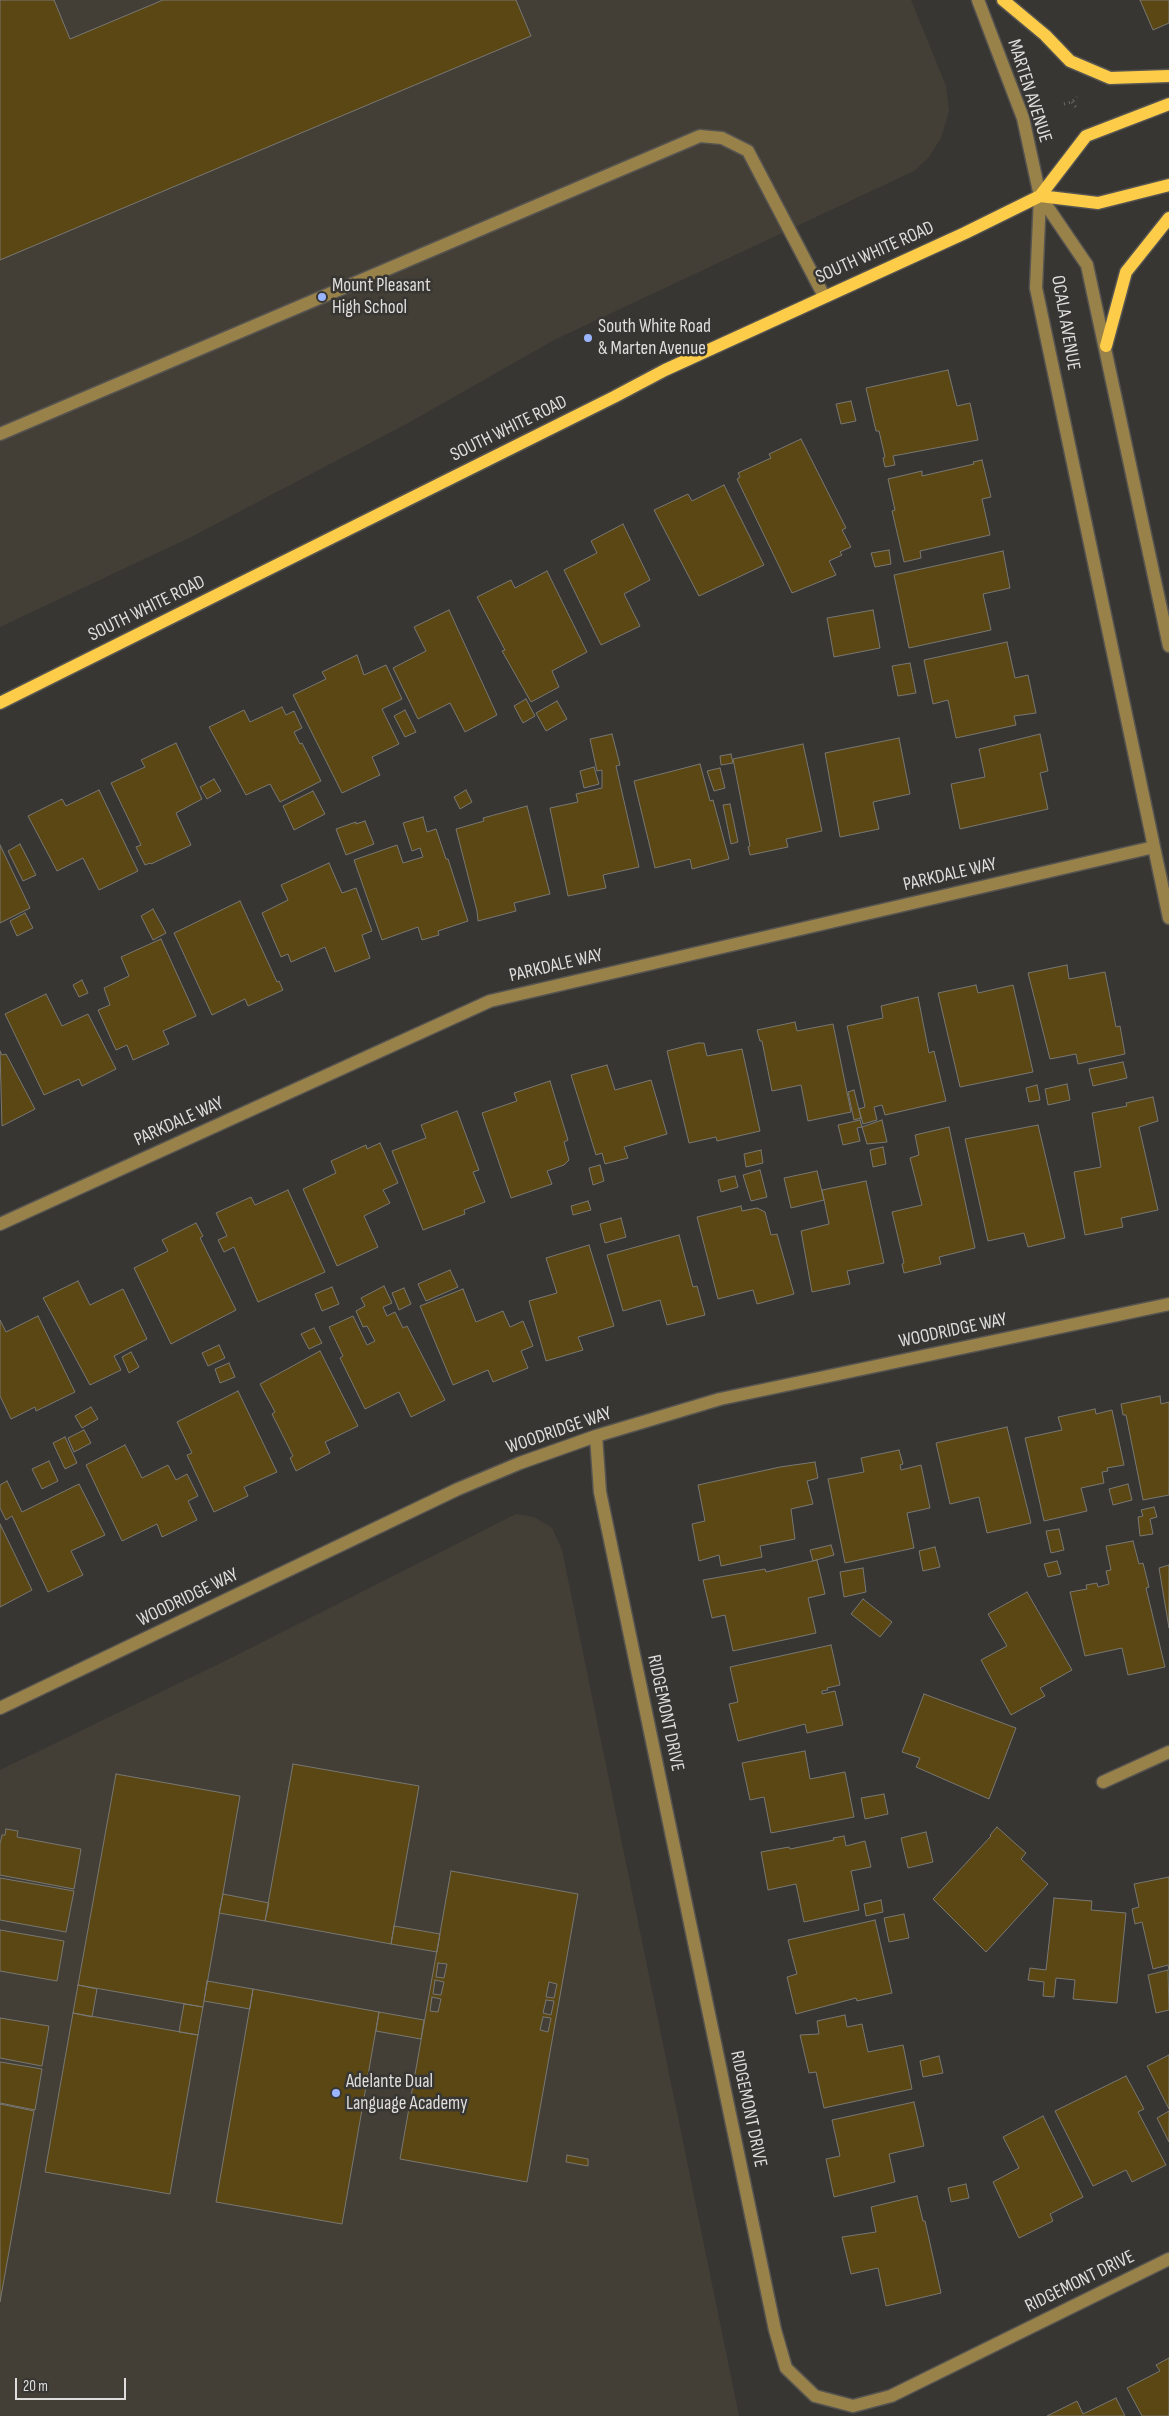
<!DOCTYPE html>
<style>
body{margin:0}
#map{position:relative;width:1169px;height:2416px;overflow:hidden;background:#383633;font-family:"Sofia Sans Condensed",sans-serif}
canvas{display:block}
.scale{position:absolute;left:15px;top:2378px;width:111px;height:22px;box-sizing:border-box;border:2px solid #dfdedc;border-top:0;padding-left:6px;font-size:15px;line-height:18px;white-space:nowrap;color:#dfdedc;-webkit-text-stroke:4px #383633;paint-order:stroke}
</style>
<div id="map">
<canvas width="1169" height="2416"></canvas>
<div class="scale">20 m</div>
</div>
<script>
const g = document.querySelector('canvas').getContext('2d');
g.lineJoin = 'round';
function fillPath(path, color) { g.fillStyle = color; g.fill(path, 'evenodd'); }
const toPath = rows => new Path2D(rows.map(r => 'M' + r).join(''));
function trace(path, color, width, dash) { g.strokeStyle = color; g.lineWidth = width; g.lineCap = dash ? 'butt' : 'round'; g.setLineDash(dash || []); g.stroke(path); }
function write(font, color, halo, rows, align = 'center') {
  g.font = font + ' "Sofia Sans Condensed",sans-serif'; g.lineWidth = 5; g.setLineDash([]); g.textBaseline = 'middle'; g.strokeStyle = halo; g.fillStyle = color; for (const [text, x, y, turn = 0] of rows) {
    g.save(); g.translate(x, y); g.rotate((+turn || 0) * Math.PI / 180); g.textAlign = isNaN(turn) ? turn : align; if (halo) g.strokeText(text, 0, 0); g.fillText(text, 0, 0); g.restore();
  }
}
const built = toPath([
 [0,0,911,0,946,86,949,111,941,138,929,157,914,171,554,340,410,422,193,536,0,627],
 [516,1514,534,1517,552,1528,562,1550,739,2416,0,2416,0,1770,223,1662]
]);
const building = toPath([
 [0,0,54,0,70,39,163,0,516,0,531,36,0,260,0,0],
 [1140,0,1169,0,1169,23,1153,30,1140,0],
 [948,370,957,406,970,403,978,440,893,456,895,465,885,467,883,458,885,457,879,431,876,431,866,388,948,370],
 [851,401,856,421,841,424,836,404,851,401],
 [801,439,846,528,842,530,851,547,840,552,842,555,829,561,836,575,792,593,737,479,740,477,738,473,771,458,769,454,801,439],
 [982,460,991,497,982,499,990,535,920,551,921,558,904,562,892,511,895,510,888,479,922,471,922,476,974,464,973,462,982,460],
 [724,485,764,565,699,596,654,510,688,494,692,501,724,485],
 [623,524,650,580,624,594,640,626,601,645,564,570,597,553,591,541,623,524],
 [889,550,891,564,875,567,871,553,889,550],
 [1003,551,1010,588,983,594,991,630,909,648,894,575,1003,551],
 [547,571,587,652,552,671,559,687,531,702,502,651,505,650,477,597,511,580,515,588,547,571],
 [449,610,497,715,465,732,450,703,418,719,393,668,426,651,414,627,449,610],
 [873,610,880,648,834,657,827,618,873,610],
 [1007,642,1015,678,1028,675,1036,713,1014,716,1016,725,956,738,948,700,933,704,924,660,1007,642],
 [357,655,364,675,386,665,402,699,382,709,399,744,372,757,380,775,342,793,293,695,326,679,322,672,357,655],
 [910,663,916,693,898,696,892,666,910,663],
 [526,699,535,716,523,723,514,706,526,699],
 [557,701,567,719,546,731,536,713,557,701],
 [282,707,286,715,294,711,302,728,294,732,300,744,302,743,321,781,280,802,270,784,246,795,209,727,244,710,250,722,282,707],
 [405,710,416,732,405,737,394,716,405,710],
 [612,734,620,765,616,766,639,867,603,875,606,888,568,896,550,808,578,802,576,794,602,788,602,770,597,771,590,739,612,734],
 [1040,734,1048,771,1040,773,1048,809,960,829,951,784,985,777,979,749,1040,734],
 [899,738,910,794,873,802,879,829,840,837,825,753,899,738],
 [176,743,202,799,176,813,191,845,151,864,150,863,145,865,136,847,141,845,111,783,145,767,141,760,176,743],
 [803,744,822,831,786,839,788,847,750,855,748,847,750,846,733,759,803,744],
 [731,754,733,763,721,765,720,756,731,754],
 [700,764,710,801,713,800,729,859,692,869,690,859,655,868,634,781,700,764],
 [594,767,599,784,584,788,580,771,594,767],
 [720,768,725,788,714,791,707,771,720,768],
 [214,779,221,791,207,799,200,787,214,779],
 [99,790,138,871,99,890,83,858,57,871,28,816,62,799,66,806,99,790],
 [466,790,472,802,460,809,454,797,466,790],
 [313,791,325,814,294,830,283,806,313,791],
 [730,804,738,842,731,844,723,805,730,804],
 [527,806,550,894,514,903,516,911,478,921,477,911,456,829,484,821,483,818,527,806],
 [423,817,427,832,436,829,446,859,448,859,468,921,438,931,439,935,422,940,418,927,382,940,354,860,397,845,403,863,423,857,420,848,412,851,403,823,423,817],
 [365,821,374,844,346,855,336,829,356,822,356,824,365,821],
 [20,844,36,875,23,881,8,851,20,844],
 [0,845,30,908,0,923,0,845],
 [329,863,342,893,356,888,372,931,362,935,370,958,335,972,325,947,291,962,288,954,281,957,262,913,288,900,281,885,329,863],
 [240,901,277,982,279,981,283,990,248,1006,245,999,212,1015,174,933,240,901],
 [153,909,166,933,153,940,141,916,153,909],
 [25,913,33,928,17,936,10,921,25,913],
 [161,939,196,1016,163,1031,169,1044,133,1060,127,1045,116,1050,98,1010,110,1005,104,988,129,976,121,957,161,939],
 [1067,965,1069,979,1105,972,1116,1027,1120,1026,1125,1054,1078,1064,1076,1054,1050,1059,1028,973,1067,965],
 [82,980,88,993,79,997,73,985,82,980],
 [976,985,978,993,1013,985,1033,1072,960,1087,938,993,976,985],
 [46,994,62,1026,88,1014,116,1069,82,1086,79,1079,44,1095,5,1014,46,994],
 [918,997,929,1053,934,1051,946,1101,885,1115,882,1105,874,1107,877,1120,863,1124,859,1109,865,1107,847,1026,883,1018,881,1006,918,997],
 [795,1022,797,1031,833,1024,851,1112,808,1121,801,1085,772,1091,762,1041,760,1041,757,1030,795,1022],
 [698,1043,704,1043,707,1056,742,1049,760,1131,717,1141,716,1137,689,1143,667,1051,698,1043],
 [0,1051,2,1055,6,1054,35,1109,2,1126,0,1051],
 [1123,1062,1127,1078,1093,1086,1089,1069,1123,1062],
 [607,1065,615,1090,651,1080,667,1134,624,1147,628,1158,605,1164,602,1153,596,1155,571,1075,607,1065],
 [550,1081,568,1140,564,1142,569,1160,564,1165,547,1171,552,1184,511,1198,482,1113,517,1101,514,1093,550,1081],
 [1067,1084,1070,1100,1048,1105,1045,1089,1067,1084],
 [1037,1085,1040,1100,1029,1102,1026,1088,1037,1085],
 [854,1090,861,1118,854,1120,848,1092,854,1090],
 [1153,1097,1158,1121,1139,1127,1158,1210,1121,1218,1123,1227,1085,1235,1074,1172,1101,1167,1092,1113,1127,1106,1126,1103,1153,1097],
 [457,1111,479,1170,473,1172,485,1202,464,1210,465,1214,423,1230,392,1151,426,1138,421,1125,457,1111],
 [860,1120,862,1127,857,1128,860,1141,843,1145,838,1125,860,1120],
 [882,1120,887,1142,867,1144,862,1127,882,1120],
 [1038,1125,1065,1238,1028,1247,1024,1233,988,1241,965,1139,1038,1125],
 [949,1127,975,1248,939,1257,941,1264,904,1273,902,1264,904,1263,892,1212,922,1205,910,1158,919,1155,915,1135,949,1127],
 [380,1143,398,1183,383,1190,390,1203,364,1216,378,1247,337,1266,303,1189,336,1173,331,1161,366,1145,367,1149,380,1143],
 [883,1147,886,1164,873,1167,870,1150,883,1147],
 [761,1150,763,1163,746,1167,744,1154,761,1150],
 [600,1165,604,1181,593,1185,589,1168,600,1165],
 [760,1170,767,1197,751,1201,743,1175,760,1170],
 [817,1171,824,1200,791,1208,784,1178,817,1171],
 [735,1176,738,1187,721,1192,718,1180,735,1176],
 [866,1181,884,1263,847,1271,850,1284,812,1292,801,1231,829,1224,822,1190,866,1181],
 [288,1190,325,1272,258,1302,234,1247,224,1252,218,1240,227,1236,216,1213,251,1197,255,1205,288,1190],
 [588,1201,591,1210,573,1215,571,1206,588,1201],
 [741,1206,742,1211,757,1208,765,1212,771,1235,777,1234,794,1294,757,1304,753,1290,718,1299,697,1217,741,1206],
 [621,1218,626,1237,605,1243,600,1224,621,1218],
 [196,1223,203,1236,200,1238,236,1310,171,1344,134,1268,168,1251,162,1240,196,1223],
 [679,1235,693,1287,697,1286,705,1315,667,1325,660,1300,623,1311,607,1255,679,1235],
 [589,1245,614,1326,578,1337,583,1350,546,1361,529,1301,557,1293,546,1258,589,1245],
 [450,1270,458,1287,426,1301,418,1284,450,1270],
 [78,1281,90,1305,123,1289,147,1339,114,1356,121,1370,90,1385,43,1298,78,1281],
 [384,1286,392,1303,383,1307,387,1316,395,1312,403,1328,407,1326,445,1400,411,1417,399,1392,365,1409,340,1358,343,1356,329,1327,353,1316,367,1345,375,1341,367,1326,363,1327,356,1311,365,1306,361,1298,384,1286],
 [332,1287,339,1304,322,1311,315,1294,332,1287],
 [404,1288,411,1304,399,1310,392,1293,404,1288],
 [463,1289,476,1322,503,1311,510,1327,523,1321,533,1346,521,1351,528,1368,493,1382,488,1370,453,1385,420,1306,463,1289],
 [38,1316,75,1392,36,1411,35,1407,11,1419,0,1396,0,1320,6,1332,38,1316],
 [314,1328,322,1343,309,1349,301,1334,314,1328],
 [219,1345,225,1358,208,1366,202,1353,219,1345],
 [320,1351,358,1426,325,1442,330,1453,296,1471,290,1458,293,1456,272,1414,275,1412,260,1384,320,1351],
 [131,1352,139,1367,129,1373,122,1357,131,1352],
 [229,1363,235,1377,220,1383,215,1369,229,1363],
 [238,1391,277,1472,244,1487,248,1496,214,1512,187,1455,192,1453,177,1422,238,1391],
 [1160,1396,1161,1404,1169,1402,1169,1495,1143,1500,1126,1415,1123,1415,1121,1404,1160,1396],
 [91,1407,98,1419,82,1428,75,1416,91,1407],
 [1095,1409,1096,1414,1112,1410,1124,1465,1107,1468,1108,1471,1102,1472,1104,1483,1081,1488,1087,1511,1044,1521,1025,1438,1062,1430,1058,1417,1095,1409],
 [1007,1427,1031,1523,987,1533,979,1497,950,1504,936,1443,1007,1427],
 [84,1430,91,1443,74,1452,68,1438,84,1430],
 [65,1437,77,1463,65,1469,53,1443,65,1437],
 [125,1445,142,1478,168,1465,176,1480,187,1474,198,1496,188,1501,197,1520,162,1537,157,1524,122,1541,86,1465,125,1445],
 [899,1450,903,1464,900,1465,901,1470,921,1465,930,1508,907,1513,914,1548,845,1563,828,1479,864,1472,861,1458,899,1450],
 [49,1461,58,1481,42,1489,32,1469,49,1461],
 [815,1462,818,1478,807,1481,813,1504,791,1509,795,1539,760,1546,762,1557,721,1566,719,1555,699,1561,692,1524,705,1521,698,1485,780,1467,815,1462],
 [7,1481,22,1512,79,1484,105,1535,71,1551,83,1575,48,1592,12,1516,6,1520,0,1508,0,1485,7,1481],
 [1128,1484,1132,1500,1113,1505,1109,1489,1128,1484],
 [1154,1507,1157,1517,1150,1519,1153,1534,1140,1536,1138,1517,1143,1516,1141,1510,1154,1507],
 [0,1524,32,1590,0,1607,0,1524],
 [1059,1529,1064,1550,1051,1553,1046,1531,1059,1529],
 [1133,1541,1139,1564,1143,1563,1149,1587,1146,1588,1165,1667,1128,1675,1122,1648,1085,1656,1070,1592,1087,1589,1086,1585,1097,1583,1098,1587,1109,1584,1106,1571,1111,1570,1106,1546,1133,1541],
 [831,1545,834,1555,813,1561,810,1550,831,1545],
 [935,1547,940,1567,923,1571,919,1551,935,1547],
 [817,1560,825,1594,808,1598,816,1633,733,1651,725,1615,712,1618,703,1580,765,1569,766,1572,817,1560],
 [1057,1561,1061,1574,1048,1577,1044,1564,1057,1561],
 [1169,1565,1169,1628,1159,1568,1169,1565],
 [863,1568,866,1592,844,1597,840,1572,863,1568],
 [1027,1592,1072,1670,1040,1688,1045,1696,1011,1715,981,1660,1007,1646,988,1614,1027,1592],
 [863,1599,892,1622,880,1637,851,1614,863,1599],
 [831,1645,840,1685,827,1688,828,1690,822,1691,822,1694,835,1691,843,1725,807,1733,805,1724,738,1741,729,1704,738,1702,730,1667,831,1645],
 [924,1694,1016,1728,989,1799,916,1767,920,1758,902,1752,924,1694],
 [805,1751,810,1779,845,1772,854,1817,771,1833,764,1797,750,1800,742,1763,805,1751],
 [293,1764,419,1786,391,1944,265,1921,293,1764],
 [116,1774,240,1796,203,2007,78,1985,116,1774],
 [884,1794,888,1814,865,1819,861,1798,884,1794],
 [997,1827,1026,1853,1021,1859,1048,1884,986,1952,933,1899,991,1836,990,1835,997,1827],
 [6,1829,18,1831,17,1837,81,1849,74,1889,0,1875,0,1844,2,1835,5,1835,6,1829],
 [926,1832,933,1862,908,1868,901,1838,926,1832],
 [844,1836,846,1846,865,1841,871,1867,851,1871,859,1910,804,1922,796,1884,768,1890,761,1852,789,1847,790,1849,834,1840,833,1838,844,1836],
 [451,1871,578,1894,527,2182,400,2159,451,1871],
 [438,1963,447,1964,444,1978,436,1977,438,1963],
 [435,1980,444,1982,441,1995,433,1994,435,1980],
 [549,1982,557,1984,554,1998,546,1997,549,1982],
 [432,1997,441,1999,438,2012,430,2011,432,1997],
 [546,2000,554,2001,551,2015,543,2013,546,2000],
 [543,2017,551,2018,548,2032,540,2030,543,2017],
 [1169,1877,1169,1970,1168,1965,1153,1969,1142,1922,1135,1924,1132,1909,1139,1907,1134,1884,1169,1877],
 [0,1878,74,1891,66,1932,0,1920,0,1878],
 [223,1894,269,1903,265,1921,219,1913,223,1894],
 [1054,1898,1092,1901,1091,1910,1126,1913,1117,2003,1073,1999,1075,1980,1056,1978,1054,1997,1043,1996,1044,1982,1028,1980,1030,1968,1046,1970,1054,1898],
 [881,1900,883,1912,866,1916,864,1904,881,1900],
 [904,1914,909,1938,889,1942,884,1918,904,1914],
 [875,1920,892,1993,857,2001,856,1998,796,2014,787,1977,797,1974,788,1940,875,1920],
 [394,1926,440,1934,437,1952,391,1944,394,1926],
 [0,1930,64,1941,57,1981,0,1971,0,1930],
 [1168,1970,1169,2010,1156,2013,1148,1975,1168,1970],
 [207,1981,253,1989,250,2009,204,2001,207,1981],
 [78,1985,97,1989,92,2017,73,2013,78,1985],
 [253,1989,379,2012,342,2224,216,2202,253,1989],
 [184,2004,203,2007,198,2035,179,2032,184,2004],
 [379,2012,424,2020,421,2039,376,2031,379,2012],
 [73,2013,198,2035,170,2194,45,2172,73,2013],
 [845,2015,847,2027,862,2024,868,2052,903,2045,912,2089,824,2108,816,2072,809,2073,800,2035,819,2034,817,2021,845,2015],
 [0,2018,49,2026,42,2066,0,2058,0,2018],
 [1169,2055,1169,2109,1147,2066,1169,2055],
 [939,2056,943,2073,923,2077,920,2061,939,2056],
 [0,2062,42,2069,35,2110,0,2103,0,2062],
 [1126,2076,1144,2109,1138,2112,1166,2165,1132,2182,1126,2170,1093,2186,1055,2111,1126,2076],
 [914,2102,924,2146,889,2154,895,2182,834,2197,826,2159,840,2156,832,2120,914,2102],
 [0,2104,34,2111,0,2302,0,2104],
 [1169,2111,1169,2142,1157,2118,1169,2111],
 [1043,2116,1083,2197,1050,2214,1053,2221,1019,2238,993,2182,1019,2168,1003,2137,1043,2116],
 [567,2155,588,2159,588,2166,566,2162,567,2155],
 [966,2184,969,2198,951,2202,948,2188,966,2184],
 [917,2196,923,2221,925,2221,941,2293,886,2306,878,2268,851,2274,842,2237,876,2232,871,2207,917,2196],
 [1169,2358,1169,2416,1142,2416,1127,2388,1160,2371,1156,2365,1169,2358],
 [1116,2398,1125,2416,1047,2416,1077,2401,1083,2414,1116,2398]
]);
const path = toPath([
 [1072,102,1078,110],
 [1064,104,1072,102,1077,97]
]);
const minor = toPath([
 [978,0,1023,118,1040,196,1036,288,1169,918],
 [1040,196,1087,265,1169,646],
 [0,434,700,136,722,138,748,151,824,296],
 [0,1224,490,1001,1154,847],
 [596,1436,600,1492,775,2330,786,2368,815,2396,853,2406,891,2396,1169,2259],
 [0,1708,458,1489,520,1463,596,1436,720,1399,1169,1304],
 [1103,1782,1169,1752]
]);
const major = toPath([
 [1003,0,1045,35,1070,61,1110,78,1169,76],
 [1040,196,1098,203,1169,185],
 [1106,346,1126,272,1169,218],
 [0,703,614,397,665,370,965,233,1040,196,1086,136,1169,104]
]);
const markers = [
 [322,297,5,"#9ab5fd"],
 [588,338,5,"#9ab5fd"],
 [336,2093,5,"#9ab5fd"]
];
const streetNames = [
 ["MARTEN AVENUE",1029,91,72],
 ["SOUTH WHITE ROAD",875,253,-24],
 ["OCALA AVENUE",1065,323,80],
 ["SOUTH WHITE ROAD",509,429,-26],
 ["SOUTH WHITE ROAD",147,609,-26],
 ["PARKDALE WAY",950,875,-13],
 ["PARKDALE WAY",556,966,-13],
 ["PARKDALE WAY",179,1122,-24],
 ["WOODRIDGE WAY",953,1331,-12],
 ["WOODRIDGE WAY",559,1431,-19],
 ["WOODRIDGE WAY",188,1598,-26],
 ["RIDGEMONT DRIVE",665,1713,78],
 ["RIDGEMONT DRIVE",748,2109,78],
 ["RIDGEMONT DRIVE",1080,2282,-26]
];
const poiNames = [
 ["Mount Pleasant",332,286],
 ["High School",332,308],
 ["South White Road",598,327],
 ["& Marten Avenue",598,349],
 ["Adelante Dual",346,2082],
 ["Language Academy",346,2104]
];
fillPath(built, '#433f36');
fillPath(building, '#5a4713');
trace(building, '#787773', 1);
trace(minor, '#565451', 15);
trace(major, '#565451', 15);
trace(path, '#6e6c69', 3, [1, 4]);
trace(minor, '#998249', 12);
trace(major, '#fdcc48', 12);
for (const [x, y, r, color] of markers) { const dot = new Path2D(); dot.arc(x, y, r, 0, 2 * Math.PI); g.fillStyle = color; g.fill(dot); trace(dot, '#383633', 2); }
write('19px', '#dfdedc', '#383633', streetNames);
write('19px', '#dfdedc', '#383633', poiNames, 'left');
</script>
